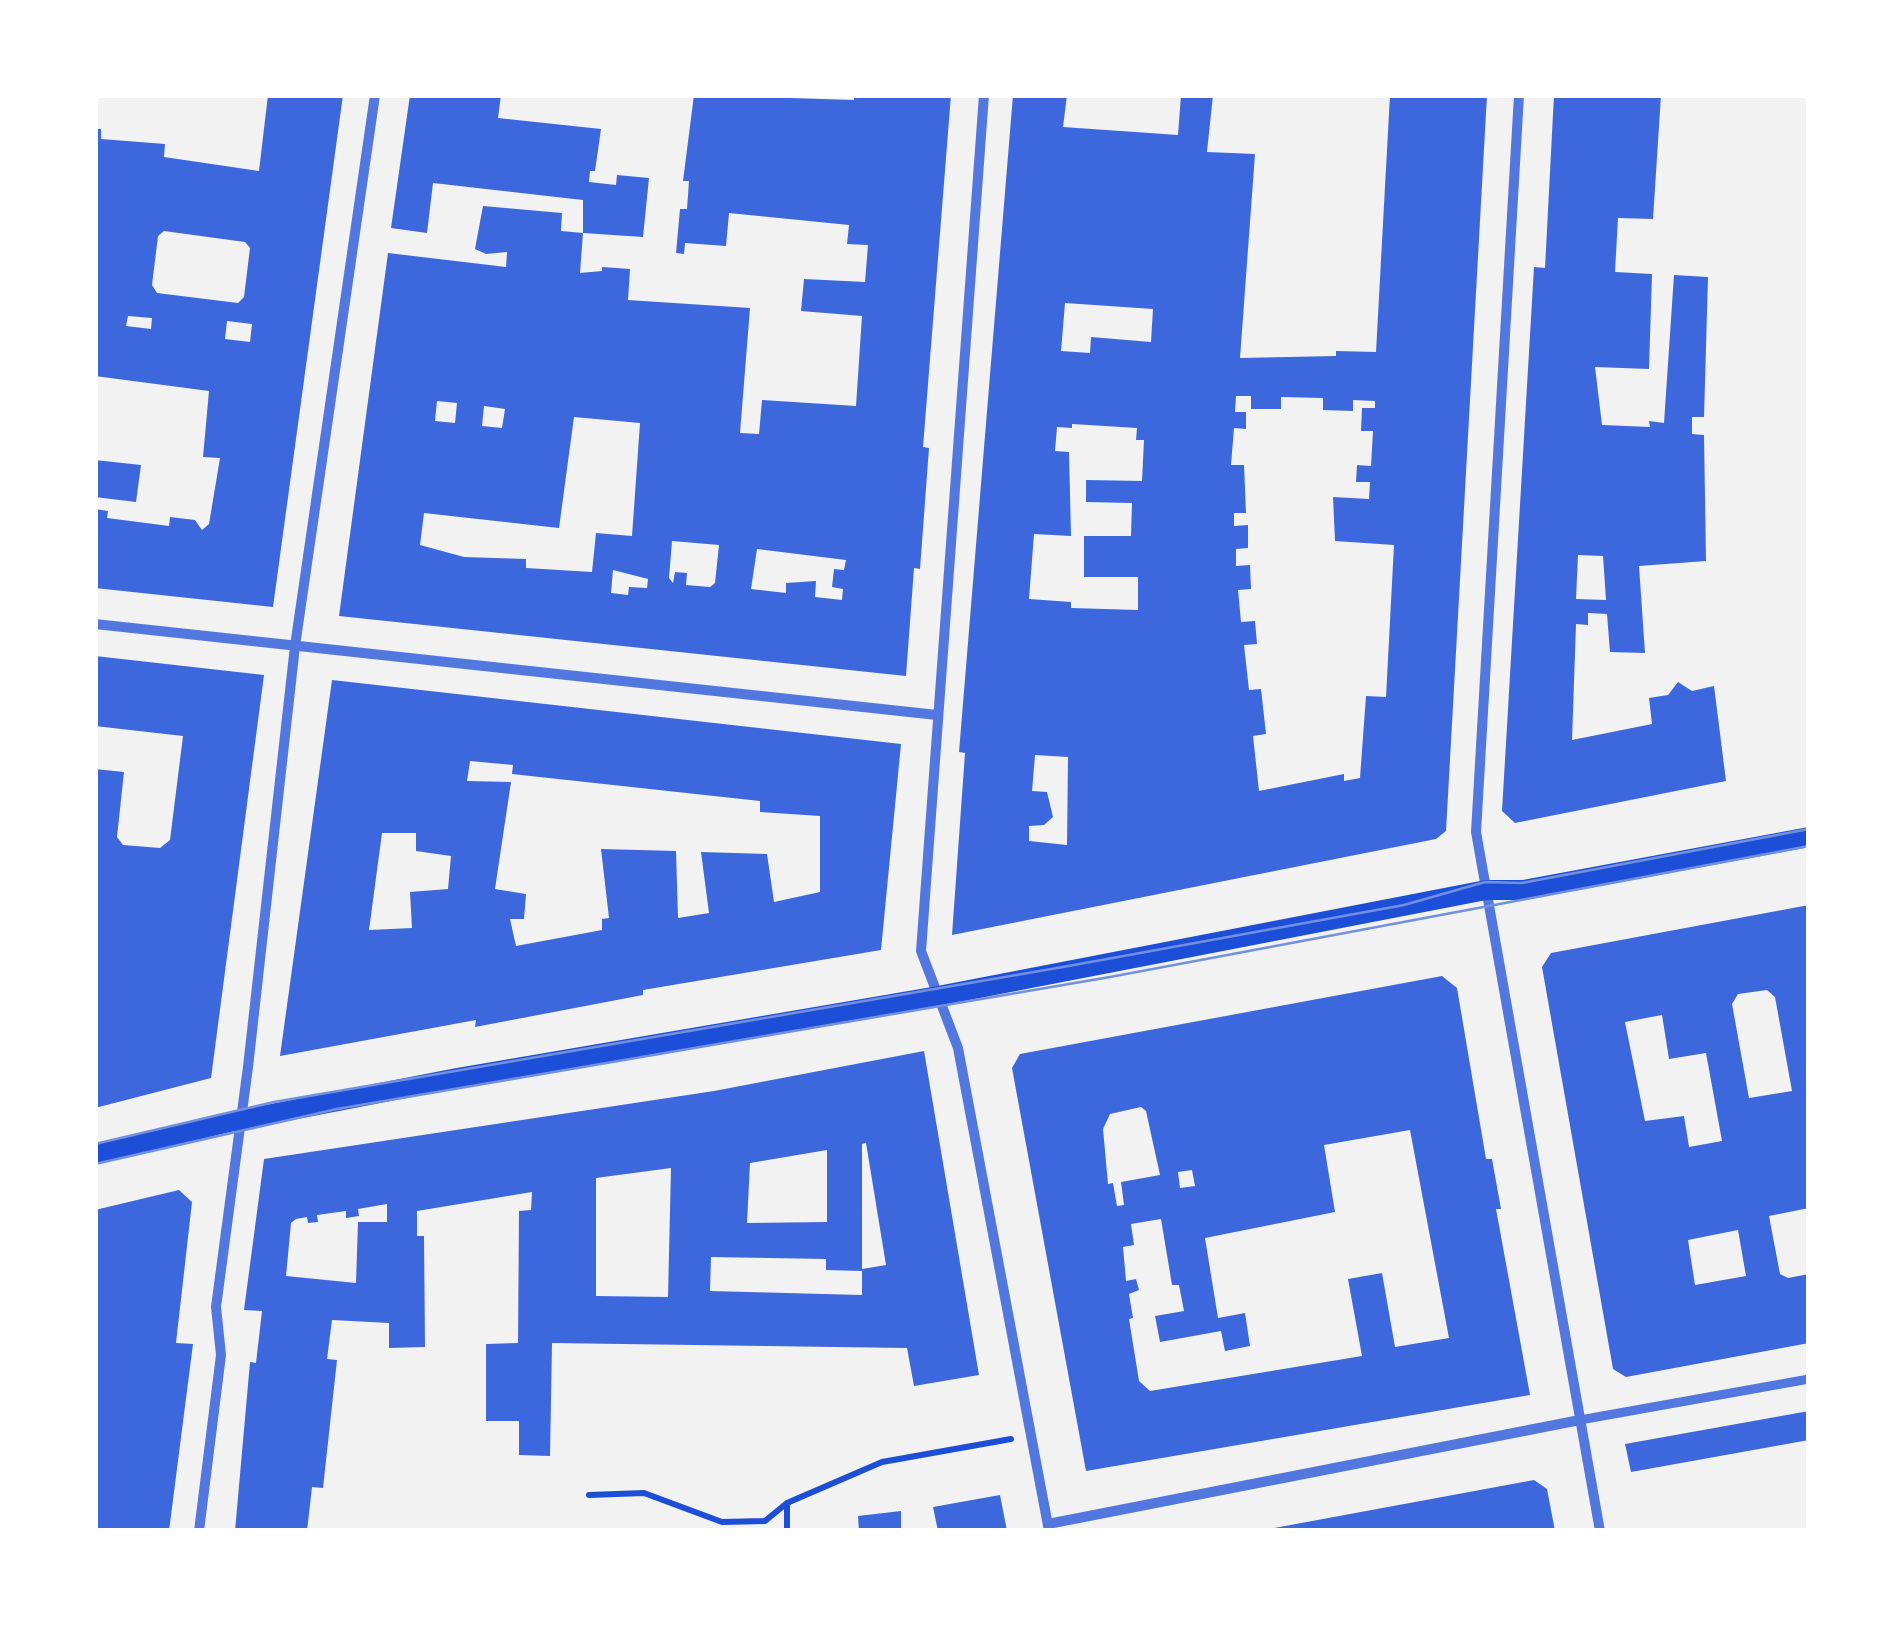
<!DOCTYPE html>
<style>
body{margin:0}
#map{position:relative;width:1904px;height:1626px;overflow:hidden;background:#f2f2f2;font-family:"IBM Plex Sans",sans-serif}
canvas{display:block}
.frame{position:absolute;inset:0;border:98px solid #fff;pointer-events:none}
</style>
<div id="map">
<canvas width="1904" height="1626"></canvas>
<div class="frame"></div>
</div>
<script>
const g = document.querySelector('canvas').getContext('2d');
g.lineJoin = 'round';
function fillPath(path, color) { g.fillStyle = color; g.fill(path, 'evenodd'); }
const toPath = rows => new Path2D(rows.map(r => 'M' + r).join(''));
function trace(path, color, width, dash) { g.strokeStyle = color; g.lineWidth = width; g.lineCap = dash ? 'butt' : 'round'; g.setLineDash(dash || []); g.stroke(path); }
const building = toPath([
 [268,95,343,95,273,607,95,588,95,509,108,511,107,518,169,526,170,517,195,520,202,530,209,524,220,458,203,457,209,391,95,376,95,129,101,129,101,139,165,144,164,157,259,171],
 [164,231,245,242,250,248,244,297,238,303,157,293,152,285,158,236],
 [128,316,152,318,151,329,126,326],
 [227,321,252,324,250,342,225,339],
 [410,95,501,95,498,118,601,129,595,171,590,171,589,182,616,185,617,175,649,178,643,237,583,233,583,200,433,183,427,233,391,228],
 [694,95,854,100,854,95,951,95,923,447,929,448,920,569,914,568,906,676,339,616,388,253,506,267,507,252,486,254,475,249,483,206,562,213,561,231,583,233,580,273,602,271,602,267,630,269,628,300,750,308,740,433,759,434,762,400,856,406,862,316,801,311,804,279,865,282,868,245,847,244,849,225,729,213,726,246,685,243,684,254,676,253,680,209,687,209,689,181,683,181],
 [437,401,457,403,455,423,435,421],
 [484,406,505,409,502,428,482,426],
 [574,417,640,423,632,536,596,533,592,572,526,568,526,559,464,557,420,545,424,513,559,528],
 [672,541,719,545,715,583,710,587,686,585,687,573,675,572,673,583,669,578],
 [757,549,846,560,844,570,834,569,832,587,843,589,842,600,815,597,816,581,786,583,786,593,751,589],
 [613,570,648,579,647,588,629,587,628,595,611,593],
 [1013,95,1067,95,1063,127,1178,135,1181,95,1213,95,1207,152,1255,154,1240,358,1336,356,1336,351,1376,352,1390,95,1487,95,1446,831,1436,839,952,935,965,753,959,752],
 [1065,303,1153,309,1151,342,1091,337,1090,353,1061,351],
 [1236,396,1251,396,1251,409,1281,409,1281,397,1323,398,1323,410,1353,411,1353,400,1375,401,1375,408,1362,408,1361,431,1373,431,1371,466,1357,465,1356,482,1370,482,1369,499,1333,497,1335,541,1394,545,1386,697,1366,696,1360,778,1344,781,1344,774,1259,791,1253,736,1266,734,1261,689,1249,690,1244,645,1257,644,1255,621,1241,622,1238,590,1251,589,1250,565,1236,566,1236,549,1248,548,1248,525,1234,526,1234,513,1246,513,1244,465,1231,465,1234,428,1246,429,1246,412,1235,412],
 [1072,424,1137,428,1136,440,1144,440,1142,481,1086,480,1086,502,1132,503,1131,536,1084,536,1084,577,1138,577,1138,610,1071,608,1071,602,1029,599,1034,534,1071,536,1069,452,1055,451,1057,427,1072,428],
 [1035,755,1068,757,1067,845,1029,841,1029,826,1044,825,1053,817,1047,792,1032,791],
 [1554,95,1661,95,1653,219,1618,218,1615,272,1652,274,1649,369,1595,367,1602,425,1650,427,1649,421,1664,423,1674,275,1708,277,1704,417,1692,417,1692,434,1704,435,1706,561,1639,566,1645,653,1610,652,1607,614,1588,613,1588,625,1576,624,1572,740,1652,724,1649,698,1668,695,1678,682,1692,691,1714,686,1726,781,1515,823,1502,811,1534,267,1545,268],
 [1578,555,1603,556,1606,600,1576,599],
 [95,460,141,465,136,502,95,497],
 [95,656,264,675,211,1078,95,1108,95,769,124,772,117,837,123,845,160,848,170,840,183,736,95,726],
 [332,680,901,744,881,950,643,990,643,995,475,1027,476,1020,280,1056],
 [470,761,513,765,512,774,760,801,760,812,820,816,820,892,774,902,767,854,701,852,709,913,678,918,676,851,601,849,609,918,602,919,602,930,516,946,510,919,524,919,526,894,495,889,511,782,467,781],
 [382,833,416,833,416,851,451,856,448,889,410,892,412,928,369,930],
 [1809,905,1809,1208,1769,1216,1780,1274,1788,1278,1809,1274,1809,1343,1626,1377,1613,1369,1542,967,1551,953],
 [1767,990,1775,997,1792,1091,1749,1098,1732,1004,1738,994],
 [1662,1015,1669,1059,1706,1053,1722,1141,1689,1147,1684,1116,1645,1121,1625,1022],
 [1738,1230,1746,1276,1695,1285,1688,1240],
 [1442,976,1457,988,1486,1159,1492,1159,1501,1209,1496,1209,1530,1395,1086,1471,1012,1068,1020,1054],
 [1141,1107,1146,1111,1160,1175,1121,1182,1124,1205,1117,1206,1113,1183,1108,1184,1103,1129,1110,1114],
 [1410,1130,1449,1338,1395,1347,1382,1273,1348,1279,1362,1356,1150,1391,1139,1381,1129,1319,1133,1318,1129,1294,1139,1290,1136,1279,1126,1281,1123,1247,1134,1245,1131,1224,1161,1219,1172,1285,1179,1285,1184,1311,1155,1316,1160,1342,1221,1331,1225,1351,1250,1346,1245,1313,1218,1318,1205,1238,1335,1212,1324,1145],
 [1192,1170,1195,1186,1180,1188,1178,1172],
 [924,1051,979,1375,914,1386,907,1348,552,1343,550,1456,519,1455,519,1421,486,1421,486,1344,518,1343,519,1211,531,1210,532,1192,417,1211,417,1236,424,1236,425,1347,389,1348,389,1323,332,1320,327,1359,337,1360,323,1488,312,1487,307,1531,235,1531,250,1362,256,1363,262,1311,244,1310,264,1159,714,1091],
 [866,1143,886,1265,862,1269,862,1144],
 [827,1150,827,1222,747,1223,750,1163],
 [671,1168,668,1297,596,1296,596,1178],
 [387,1204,387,1222,358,1222,356,1283,286,1276,291,1223,296,1219,307,1217,308,1223,318,1222,317,1215,346,1211,346,1218,359,1216,358,1209],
 [711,1257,826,1259,826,1270,862,1271,862,1295,710,1291],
 [179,1190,192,1202,176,1343,193,1344,169,1531,95,1531,95,1210],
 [1809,1411,1809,1440,1631,1472,1625,1444],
 [1534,1480,1547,1489,1555,1531,1258,1531],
 [1000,1495,1007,1531,938,1531,933,1507],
 [901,1511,901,1531,859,1531,858,1516]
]);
const path = toPath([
 [589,1495,644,1493,722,1522,765,1521,787,1503,882,1462,1011,1439],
 [787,1504,787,1531]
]);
const pedestrian = toPath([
 [1580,1420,1809,1379]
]);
const minor = toPath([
 [984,95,921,951,958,1048,1049,1531],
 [1519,95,1476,832,1600,1531],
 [95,624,937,715],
 [1048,1524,1580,1420],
 [199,1531,221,1355,216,1307,248,1067,295,646,375,95]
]);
const secondary = toPath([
 [95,1154,225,1123,457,1078,938,996,1486,890,1523,890,1809,837]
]);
const tram = toPath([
 [95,1144,274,1102,1063,967,1404,905,1485,882,1522,883,1809,829],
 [95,1164,337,1109,1110,977,1809,846]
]);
fillPath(building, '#3d67dc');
trace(path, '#1d4ed8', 6);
trace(pedestrian, '#5277de', 9);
trace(minor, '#5277de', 10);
trace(secondary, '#1d4ed8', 20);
trace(tram, '#7290e2', 2.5);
</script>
